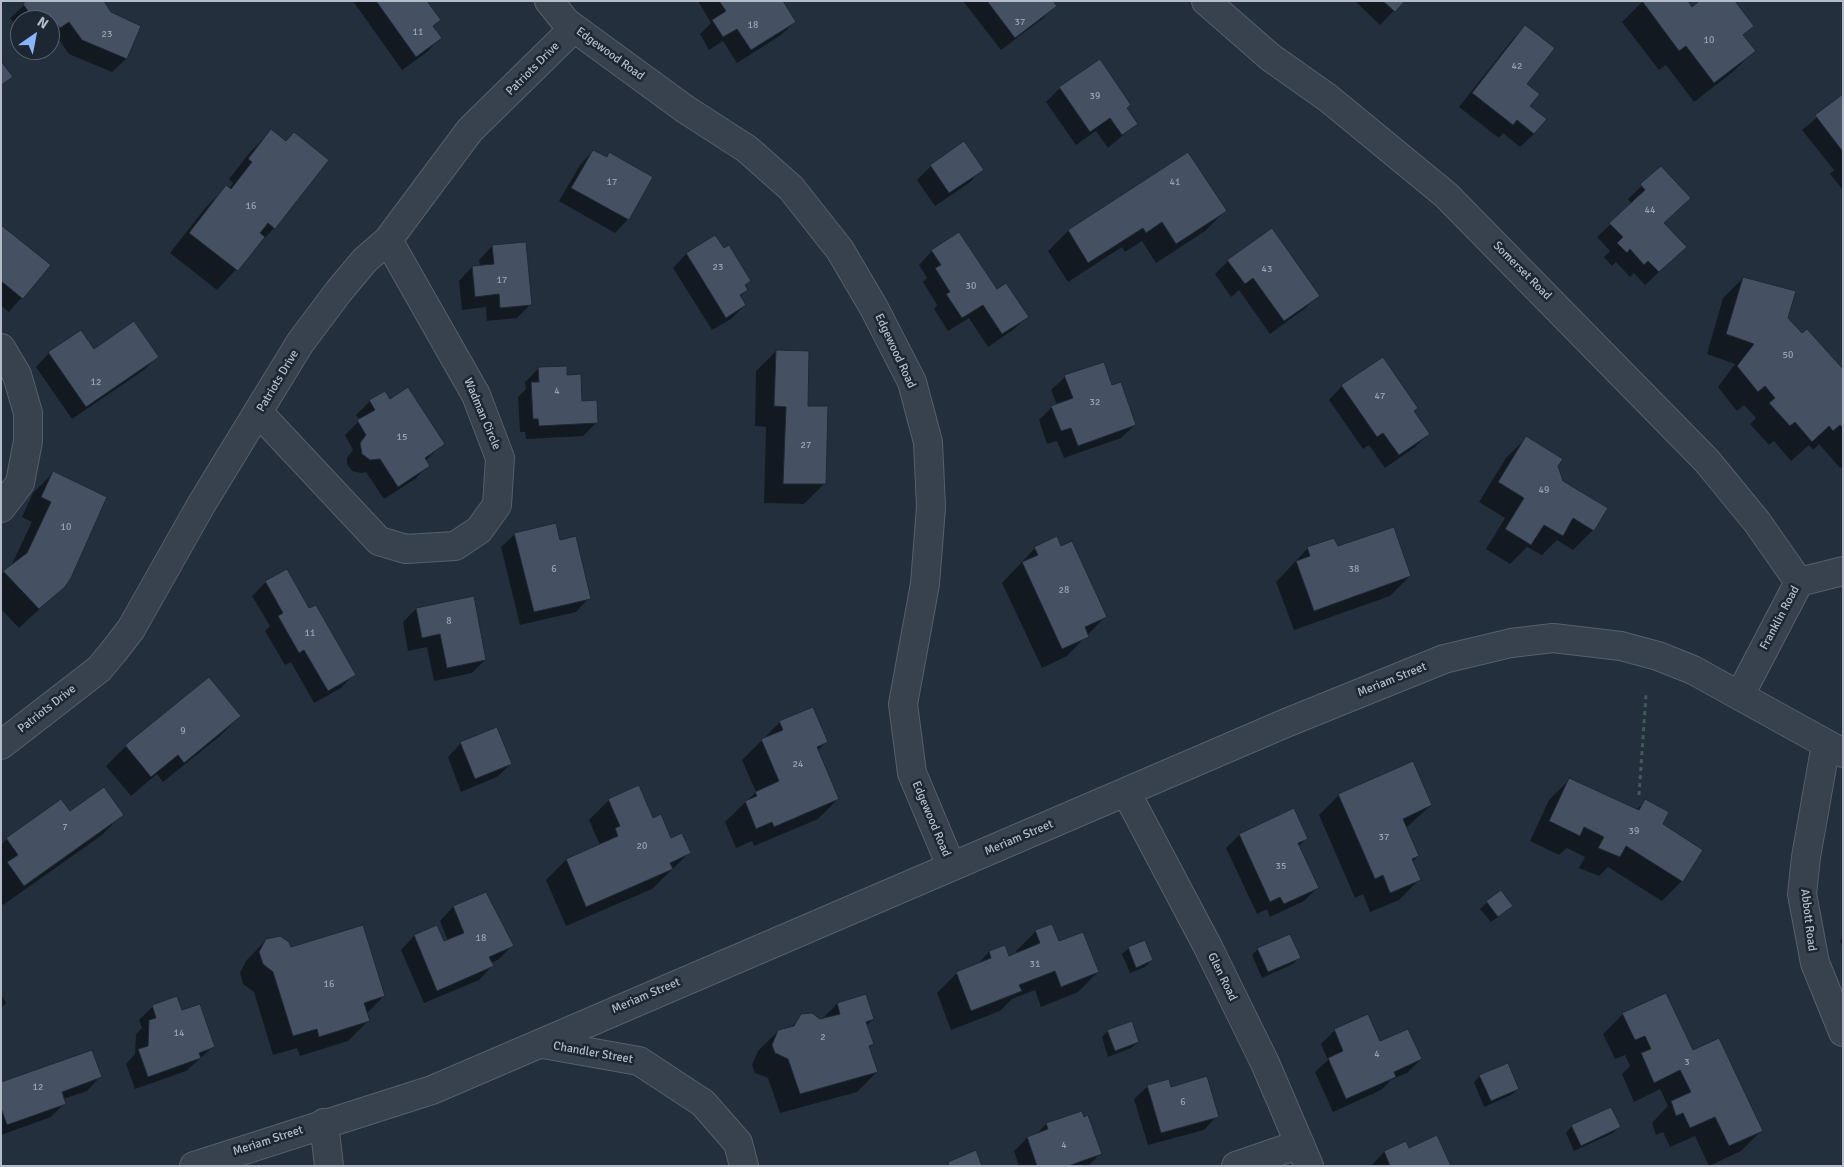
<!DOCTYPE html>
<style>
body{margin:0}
#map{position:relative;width:1844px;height:1167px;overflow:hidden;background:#242f3e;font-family:Signika,sans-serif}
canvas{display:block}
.frame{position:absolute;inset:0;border:2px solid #b4bcc9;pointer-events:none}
.north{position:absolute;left:10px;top:10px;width:50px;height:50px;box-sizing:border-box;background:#1d2633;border:1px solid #59626f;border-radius:50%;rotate:33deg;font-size:14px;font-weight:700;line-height:20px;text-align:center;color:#b4bcc9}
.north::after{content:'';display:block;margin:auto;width:18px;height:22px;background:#8ab4f8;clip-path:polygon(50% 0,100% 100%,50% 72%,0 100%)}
</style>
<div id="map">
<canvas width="1844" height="1167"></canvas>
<div class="frame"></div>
<div class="north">N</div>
</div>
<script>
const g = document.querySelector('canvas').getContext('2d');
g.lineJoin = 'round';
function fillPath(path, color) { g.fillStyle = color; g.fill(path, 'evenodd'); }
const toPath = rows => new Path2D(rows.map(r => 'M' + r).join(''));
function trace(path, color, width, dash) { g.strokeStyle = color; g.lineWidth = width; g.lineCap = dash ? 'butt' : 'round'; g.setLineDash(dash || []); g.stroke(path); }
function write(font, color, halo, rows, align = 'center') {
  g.font = font + ' Signika,sans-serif'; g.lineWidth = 5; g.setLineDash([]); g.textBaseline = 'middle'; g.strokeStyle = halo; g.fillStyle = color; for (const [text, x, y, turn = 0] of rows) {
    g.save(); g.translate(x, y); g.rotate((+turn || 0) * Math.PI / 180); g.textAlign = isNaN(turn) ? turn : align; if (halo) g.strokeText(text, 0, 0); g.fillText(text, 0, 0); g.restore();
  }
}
const shadow = toPath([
 [29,1,110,13,139,26,126,59,112,72,69,54,55,34,50,38,50,20,20,20,20,32,10,18],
 [353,1,426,1,439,20,433,27,440,38,427,52,402,70],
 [698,1,782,1,795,22,781,35,737,63,723,41,709,50,700,34,711,23],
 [963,1,1052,1,1056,6,1042,19,1001,50],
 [1355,1,1403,1,1380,25],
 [1643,1,1691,8,1752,26,1743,36,1754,51,1734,71,1694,102,1666,65,1659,70,1622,22],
 [1525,26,1525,84,1534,134,1520,147,1503,133,1499,138,1459,107,1512,40],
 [1100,61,1136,124,1108,148,1096,131,1076,145,1046,102,1060,88],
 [1843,96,1843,190,1830,174,1834,170,1802,130],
 [271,131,286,142,327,160,274,228,217,290,170,253,206,207,226,187,229,189,233,183,229,179,251,151],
 [964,143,982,169,969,183,935,206,917,180,931,166],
 [593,151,606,158,610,154,628,219,615,233,559,201,580,165],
 [1188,154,1225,211,1205,231,1156,263,1142,241,1125,252,1122,247,1068,282,1048,251,1068,231],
 [1661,168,1663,223,1672,260,1645,285,1634,273,1630,277,1616,262,1612,266,1604,257,1610,251,1597,237,1632,204,1628,199],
 [1,226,50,265,9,312,1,306],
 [715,236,749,281,744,286,747,290,739,297,745,305,731,319,712,330,673,268,686,254],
 [492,246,531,304,517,318,487,321,486,307,462,310,459,281,472,267,480,266,479,260],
 [932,251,996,291,1027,317,1013,330,988,347,969,318,948,331,934,309,937,305,923,282,927,278,919,265],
 [1228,261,1318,296,1304,309,1270,334,1239,290,1231,297,1215,274],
 [1743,278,1843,371,1843,466,1840,468,1819,444,1813,450,1809,445,1791,461,1774,441,1769,445,1750,424,1756,418,1744,405,1737,411,1718,387,1735,364,1707,354,1723,298],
 [93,350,157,357,144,370,72,419,36,367,49,353],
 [776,351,807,407,824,484,804,504,764,503,766,427,755,426,756,371],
 [539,368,566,376,581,402,597,422,583,436,526,439,525,432,520,432,518,397,526,389,525,382],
 [1065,377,1111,387,1135,425,1121,438,1064,458,1057,441,1047,444,1039,420,1052,407,1057,405,1051,390],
 [1342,386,1412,412,1428,434,1415,447,1385,468,1369,445,1363,449,1329,400],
 [390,400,443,444,425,461,428,466,415,479,384,499,366,472,361,473,352,471,347,464,347,458,353,450,345,435,360,420,356,415,370,401],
 [1526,438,1557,466,1562,482,1593,530,1573,550,1557,540,1542,555,1527,547,1510,564,1486,549,1505,518,1479,502,1506,458],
 [53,473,64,586,19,628,1,609,1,574,11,566,32,522,22,517,33,493],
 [515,534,559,541,589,598,576,612,520,625,501,547],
 [1060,547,1105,617,1067,656,1042,668,1002,583,1035,548],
 [1308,548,1337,548,1410,576,1390,596,1294,630,1276,582],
 [266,582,309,610,354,674,341,688,314,703,291,662,285,665,265,631,270,626,252,596],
 [416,609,485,660,472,673,434,681,427,647,408,651,403,622],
 [240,716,220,736,163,782,157,774,131,796,106,766,126,746],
 [780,722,826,742,817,751,838,799,818,819,754,846,752,841,736,848,725,822,756,792,742,760],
 [461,743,511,764,497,777,461,792,448,757],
 [1569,780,1636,810,1645,801,1661,825,1682,881,1662,901,1608,867,1599,876,1579,868,1585,857,1567,848,1559,855,1530,841,1549,800],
 [1339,795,1431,805,1406,828,1418,856,1412,862,1419,880,1399,900,1370,912,1363,894,1355,898,1319,815],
 [609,800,652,819,670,840,689,853,652,889,566,926,546,880,566,860,600,845,589,820],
 [69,812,122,815,102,835,3,905,1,902,1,845,7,839],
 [1239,835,1307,838,1298,847,1317,888,1304,901,1270,917,1267,909,1257,914,1226,848],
 [1501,891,1505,912,1491,922,1480,909],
 [485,893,512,946,499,959,491,963,492,966,479,980,424,1003,401,950,414,936,436,927,443,943,448,941,440,921,453,907],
 [1036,931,1058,943,1098,972,1078,992,1041,1007,1035,990,1012,999,1000,1011,951,1030,937,993,957,973,977,965,989,952,1009,958,1017,954,1016,951],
 [1843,938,1843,948,1840,941],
 [266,940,384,996,366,1014,368,1021,348,1041,300,1056,297,1048,273,1055,254,992,243,984,240,973,246,961],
 [1129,948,1152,960,1145,967,1130,973,1122,954],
 [1258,949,1299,958,1293,964,1262,978,1252,955],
 [1,994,6,1003,1,1008],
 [865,996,873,1019,866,1026,873,1044,869,1048,877,1072,857,1092,780,1113,768,1078,755,1073,752,1065,758,1051,778,1031,789,1029,802,1016,821,1020,837,1004],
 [153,1006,181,1012,213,1047,186,1071,135,1089,126,1064,135,1054,136,1034,142,1028,139,1020],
 [1623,1014,1692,1052,1761,1131,1741,1151,1709,1166,1695,1136,1670,1147,1663,1132,1656,1135,1652,1123,1668,1106,1660,1089,1634,1102,1622,1074,1630,1066,1625,1055,1615,1059,1603,1034],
 [1367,1016,1379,1043,1421,1059,1407,1073,1391,1080,1381,1090,1333,1112,1315,1072,1328,1060,1321,1044,1334,1031],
 [1108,1031,1138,1042,1131,1048,1108,1057,1102,1037],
 [1480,1076,1518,1089,1511,1095,1484,1107,1474,1082],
 [100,1077,87,1091,63,1099,65,1103,51,1117,1,1135,1,1084],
 [1148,1086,1170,1088,1217,1116,1204,1130,1148,1145,1134,1099],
 [1046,1124,1100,1154,1088,1166,1019,1166,1014,1151,1027,1138,1036,1135],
 [1572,1126,1619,1127,1613,1133,1574,1151,1566,1133],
 [1405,1143,1408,1149,1450,1166,1371,1166,1384,1152]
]);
const building = toPath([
 [26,1,104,1,111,12,141,26,127,59,82,40,69,22,60,28,53,19,34,20,23,4,26,1],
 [376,1,427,1,441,20,433,26,442,38,416,57,376,1],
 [719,1,783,1,796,22,751,50,737,29,723,37,712,20,726,11,719,1],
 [987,1,1053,1,1057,6,1015,38,987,1],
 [1383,1,1405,1,1395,12,1383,1],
 [1642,1,1688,1,1692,7,1699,1,1735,1,1754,26,1743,35,1756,51,1714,83,1686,46,1679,51,1642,1],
 [1525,25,1555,48,1527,84,1540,94,1530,106,1547,119,1534,134,1517,120,1513,125,1472,93,1525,25],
 [1100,59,1131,105,1127,108,1138,124,1122,135,1110,118,1090,132,1059,87,1100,59],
 [1,61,13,77,1,85,1,61],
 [1843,94,1843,152,1815,115,1843,94],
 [271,129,286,141,294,132,329,160,275,229,268,223,260,233,265,237,238,271,189,233,226,185,231,189,252,162,248,159,271,129],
 [964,141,984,170,949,193,930,165,964,141],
 [593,150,607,157,609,152,653,177,629,220,571,188,593,150],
 [1188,152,1227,211,1176,244,1162,222,1146,233,1143,228,1088,263,1068,230,1188,152],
 [1661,166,1691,198,1664,223,1687,247,1659,272,1648,261,1644,265,1630,249,1627,253,1617,243,1623,237,1609,223,1645,190,1640,184,1661,166],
 [1,225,51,265,23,299,1,281,1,225],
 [1272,228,1320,296,1284,321,1253,278,1245,284,1227,260,1272,228],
 [959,232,997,289,1006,283,1029,317,1002,334,983,305,962,318,946,294,950,292,935,268,941,265,931,250,959,232],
 [715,235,724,248,729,245,751,281,745,285,748,290,740,295,746,305,726,318,686,253,715,235],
 [526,242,532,305,500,308,499,294,475,297,472,266,494,264,492,245,526,242],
 [1743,277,1796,291,1788,318,1802,333,1807,329,1843,369,1843,428,1840,425,1833,431,1829,426,1812,442,1795,422,1790,426,1769,403,1775,398,1765,386,1758,392,1737,366,1754,344,1726,334,1743,277],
 [134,321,159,357,86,407,48,352,81,330,94,349,134,321],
 [776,350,809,351,808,406,828,406,826,484,783,484,786,407,774,406,776,350],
 [1383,357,1418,408,1414,411,1430,434,1399,455,1383,433,1377,437,1341,385,1383,357],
 [1104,362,1112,385,1121,382,1136,425,1078,446,1071,428,1061,431,1051,406,1073,398,1064,375,1104,362],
 [567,366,567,375,581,374,582,401,597,400,598,423,539,426,538,419,533,419,531,382,539,382,538,367,567,366],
 [408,387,445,444,425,458,430,466,398,487,380,459,370,460,362,454,360,443,366,435,357,420,375,410,369,400,385,391,390,399,408,387],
 [1526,436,1563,459,1558,466,1563,481,1608,508,1594,531,1573,518,1563,536,1544,525,1531,545,1505,529,1524,498,1498,482,1526,436],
 [53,471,107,497,71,578,65,587,39,609,3,571,27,553,51,502,41,497,53,471],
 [556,523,560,540,576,536,591,599,534,612,514,533,556,523],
 [1394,527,1411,576,1314,611,1296,561,1310,556,1307,547,1334,538,1338,546,1394,527],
 [1057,536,1061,546,1072,541,1107,617,1085,627,1089,637,1062,649,1022,562,1038,555,1034,547,1057,536],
 [287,569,309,608,316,605,356,675,328,691,304,650,299,653,278,616,283,613,265,581,287,569],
 [474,596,486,660,447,668,440,634,422,638,416,608,474,596],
 [209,677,241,716,184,763,178,755,151,777,125,745,209,677],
 [813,707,828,742,817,747,839,799,774,827,772,822,756,829,745,801,757,796,755,792,779,781,761,739,783,730,779,721,813,707],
 [497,727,512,764,475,779,460,742,497,727],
 [1413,761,1432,805,1403,819,1419,856,1412,859,1421,880,1390,893,1383,875,1375,879,1338,794,1413,761],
 [1569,778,1639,810,1645,799,1669,812,1663,824,1703,850,1683,882,1626,846,1620,857,1598,848,1604,837,1584,827,1580,836,1549,821,1569,778],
 [639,785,653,818,661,814,671,838,682,833,691,853,670,863,673,869,586,907,566,859,618,836,615,828,620,826,608,799,639,785],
 [104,787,124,815,24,886,7,862,18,855,6,838,61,799,70,811,104,787],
 [1294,808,1308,839,1298,843,1319,888,1284,904,1280,897,1270,902,1239,834,1294,808],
 [1501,890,1513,906,1498,917,1486,901,1501,890],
 [486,892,514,946,489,957,494,966,437,991,414,935,437,925,444,941,464,933,453,906,486,892],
 [1052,924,1059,941,1083,932,1099,972,1061,987,1055,971,1019,985,1022,991,971,1011,956,972,991,958,989,951,1005,945,1009,956,1040,943,1035,930,1052,924],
 [363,925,385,996,364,1003,370,1021,319,1037,317,1029,293,1036,273,972,263,964,259,952,266,939,280,936,289,942,291,947,363,925],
 [1290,934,1301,958,1268,972,1257,948,1290,934],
 [1145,940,1153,960,1136,968,1128,947,1145,940],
 [1666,993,1693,1050,1719,1038,1763,1131,1729,1146,1715,1117,1690,1128,1683,1113,1676,1116,1671,1101,1691,1092,1680,1070,1654,1083,1641,1053,1651,1049,1645,1036,1635,1040,1622,1013,1666,993],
 [866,994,874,1019,866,1022,874,1044,869,1046,878,1072,800,1094,788,1059,775,1053,772,1045,778,1030,794,1026,801,1014,812,1013,820,1019,840,1014,837,1003,866,994],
 [177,996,182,1010,200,1004,215,1047,199,1053,201,1058,148,1077,138,1049,148,1046,149,1020,156,1018,152,1005,177,996],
 [1368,1014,1380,1041,1408,1029,1422,1059,1394,1072,1396,1077,1346,1099,1328,1058,1343,1051,1334,1029,1368,1014],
 [1132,1021,1139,1042,1115,1051,1107,1030,1132,1021],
 [92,1050,102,1077,62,1092,66,1104,7,1125,1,1108,1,1082,92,1050],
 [1508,1063,1519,1089,1491,1101,1479,1075,1508,1063],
 [1207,1076,1219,1117,1161,1133,1147,1085,1169,1079,1171,1087,1207,1076],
 [1611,1107,1621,1127,1581,1146,1571,1125,1611,1107],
 [1082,1111,1084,1117,1088,1115,1102,1154,1068,1166,1037,1166,1027,1137,1048,1129,1046,1123,1082,1111],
 [1437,1135,1451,1166,1390,1166,1384,1151,1406,1141,1409,1148,1437,1135],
 [976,1150,982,1166,949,1166,948,1162,976,1150]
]);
const path = toPath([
 [1639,795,1646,695]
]);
const minor = toPath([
 [549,1,566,22,685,109,747,149,791,188,840,250,874,308,912,382,928,442,931,507,925,584,903,704,912,773,951,866],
 [1206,1,1270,57,1328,98,1446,195,1707,461,1757,522,1799,582],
 [1,348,17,375,28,413,28,441,20,483,1,508],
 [259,413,379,541,406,549,455,546,479,530,497,505,500,458,476,395,388,240],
 [1740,695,1799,582,1843,571],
 [1826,744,1806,857,1802,894,1815,963,1843,1032],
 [1,745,99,669,114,651,131,629,201,505,300,343,339,291,365,260,388,240,470,130,574,28],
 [1126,792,1208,947,1265,1063,1309,1166],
 [543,1044,639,1061,703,1103,738,1143,744,1166],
 [324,1123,329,1166],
 [194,1166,432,1090,1286,723,1444,659,1511,643,1553,638,1621,646,1658,656,1693,670,1843,753],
 [1236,1166,1300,1144]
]);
const numberNames = [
 ["37",1020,22],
 ["18",753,25],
 ["11",418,32],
 ["23",107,34],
 ["10",1709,40],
 ["42",1517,66],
 ["39",1095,96],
 ["17",612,182],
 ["41",1175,182],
 ["16",251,206],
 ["44",1650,210],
 ["23",718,267],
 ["43",1267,269],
 ["17",502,280],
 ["30",971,286],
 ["50",1788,355],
 ["12",96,382],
 ["4",557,391],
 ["47",1380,396],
 ["32",1095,402],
 ["15",402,437],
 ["27",806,445],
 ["49",1544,490],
 ["10",66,527],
 ["6",554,569],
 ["38",1354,569],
 ["28",1064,590],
 ["8",449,621],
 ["11",310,633],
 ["9",183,731],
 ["24",798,764],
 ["7",65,827],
 ["39",1634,831],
 ["37",1384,837],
 ["20",642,846],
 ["35",1281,866],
 ["18",481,938],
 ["31",1035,964],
 ["16",329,984],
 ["14",179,1033],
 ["2",823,1037],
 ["4",1377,1054],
 ["3",1687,1062],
 ["12",38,1087],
 ["6",1183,1102],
 ["4",1064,1145]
];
const streetNames = [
 ["Edgewood Road",610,54,36],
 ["Patriots Drive",533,69,-45],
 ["Somerset Road",1522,271,45],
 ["Edgewood Road",895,351,65],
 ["Patriots Drive",278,381,-59],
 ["Wadman Circle",482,414,67],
 ["Franklin Road",1780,618,-62],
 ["Meriam Street",1392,680,-22],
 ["Patriots Drive",47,709,-38],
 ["Edgewood Road",931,819,67],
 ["Meriam Street",1019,838,-23],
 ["Abbott Road",1808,920,83],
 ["Glen Road",1222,977,64],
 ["Meriam Street",646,996,-23],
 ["Chandler Street",593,1053,10],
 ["Meriam Street",268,1141,-18]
];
fillPath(shadow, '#0007');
fillPath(building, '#455162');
trace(building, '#1f2835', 1);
trace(minor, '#565f6c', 30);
trace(path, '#44595c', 3, [4, 4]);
trace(minor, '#38414e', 28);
write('10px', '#98a1af', null, numberNames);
write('12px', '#b4bcc9', '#1d2633', streetNames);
</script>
